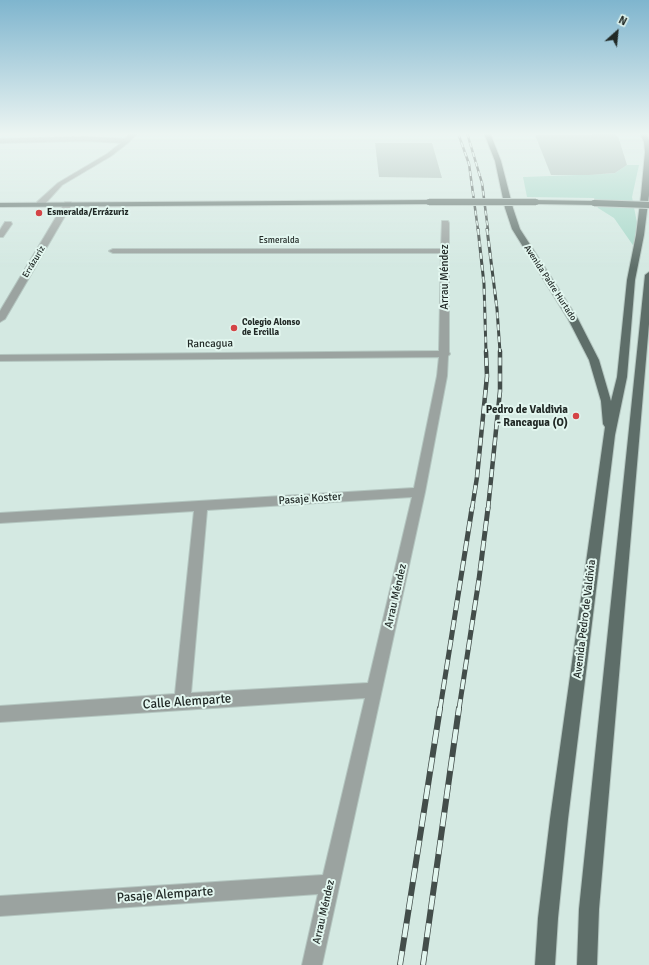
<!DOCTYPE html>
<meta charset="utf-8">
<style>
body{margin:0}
#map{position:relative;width:649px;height:965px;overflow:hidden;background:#d4e9e2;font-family:Signika,sans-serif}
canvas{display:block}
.north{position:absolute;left:597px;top:12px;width:40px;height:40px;-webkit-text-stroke:3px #e2f6ef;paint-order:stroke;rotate:27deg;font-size:11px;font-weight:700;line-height:16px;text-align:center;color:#212926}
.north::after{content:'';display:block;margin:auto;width:14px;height:18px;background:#212926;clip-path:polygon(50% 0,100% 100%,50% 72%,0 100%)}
</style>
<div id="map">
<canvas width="649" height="965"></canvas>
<div class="north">N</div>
</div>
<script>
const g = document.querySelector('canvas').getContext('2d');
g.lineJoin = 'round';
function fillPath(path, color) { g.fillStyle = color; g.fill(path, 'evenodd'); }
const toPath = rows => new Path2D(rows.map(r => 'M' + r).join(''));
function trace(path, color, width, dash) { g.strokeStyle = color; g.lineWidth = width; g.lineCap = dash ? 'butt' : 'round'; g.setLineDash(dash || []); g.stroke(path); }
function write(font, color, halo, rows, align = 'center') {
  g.font = font + ' Signika,sans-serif'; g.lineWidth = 4; g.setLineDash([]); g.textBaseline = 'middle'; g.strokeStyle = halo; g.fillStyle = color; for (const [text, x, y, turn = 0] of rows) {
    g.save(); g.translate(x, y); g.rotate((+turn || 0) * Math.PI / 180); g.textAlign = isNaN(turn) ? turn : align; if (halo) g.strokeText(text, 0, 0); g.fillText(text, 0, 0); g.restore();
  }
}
const green = toPath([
 [627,165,639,165,632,197,639,233,637,251,614,218,598,208,594,198,527,197,523,177,605,174,615,173]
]);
const building = toPath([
 [591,133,615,133,619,139,627,165,615,173,589,175,551,175,535,135,592,135],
 [375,143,432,143,442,178,379,177]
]);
const street = toPath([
 [131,133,137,133,129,142,111,156,62,185,43,206,40,206,36,204,37,202,58,183,107,154,121,143,86,141,0,143,0,139,86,137,125,139,131,133],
 [65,202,71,202,72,204,5,319,0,322,0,311,65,202],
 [442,221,448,221,449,223,449,352,450,354,448,356,447,376,425,492,322,965,302,965,318,894,0,916,0,896,323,875,365,698,0,722,0,706,175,694,194,511,0,523,0,513,414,488,437,376,439,357,0,361,0,355,439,351,441,253,113,253,109,251,113,249,441,249,442,221],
 [412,497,368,683,191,693,207,510,412,497],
 [5,222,11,222,12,224,3,237,0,237,0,230,5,222]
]);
const primary = toPath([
 [484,133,490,133,501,161,513,208,520,229,578,319,599,360,611,401,617,377,627,280,636,235,641,195,645,152,644,142,640,133,646,133,649,140,649,195,644,235,635,280,627,377,615,435,568,819,558,918,555,965,535,965,538,918,550,819,605,427,603,424,601,401,589,360,568,319,512,229,505,208,495,161,484,133],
 [429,200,432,200,432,204,0,207,0,203,429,200],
 [533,200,594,201,598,203,594,205,536,204,532,202,533,200],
 [649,272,649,324,599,909,597,965,577,965,579,909,645,275,649,272]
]);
const railFar4 = toPath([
 [458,133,469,164,478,230],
 [467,133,482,183,488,230]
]);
const railFar3 = toPath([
 [478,229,484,284,486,352],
 [487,229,497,309,500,352]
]);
const railFar2 = toPath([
 [472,509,477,477,487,376,486,351],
 [488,509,500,391,500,351]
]);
const railFar1 = toPath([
 [440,709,472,508],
 [459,709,479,579,488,508]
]);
const rail = toPath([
 [400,965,440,708],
 [423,965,459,708]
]);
const primaryBridge = toPath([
 [429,202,536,202],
 [594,203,649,205]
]);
const markers = [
 [39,213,4,"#d44446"],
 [234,328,4,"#d44446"],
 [576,416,4,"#d44446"]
];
const farPoinames = [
 ["Esmeralda/Errázuriz",47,213],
 ["Colegio Alonso",242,323],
 ["de Ercilla",242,333]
];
const farStreetnames = [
 ["Esmeralda",279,241],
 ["Errázuriz",34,262,-59],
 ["Avenida Padre Hurtado",550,283,57]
];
const streetNames = [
 ["Arrau Méndez",445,277,-90],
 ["Rancagua",210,344,-1],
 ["Pasaje Koster",310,499,-4],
 ["Arrau Méndez",396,596,-77],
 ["Avenida Pedro de Valdivia",585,619,-83],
 ["Arrau Méndez",324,912,-77]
];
const poiNames = [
 ["Pedro de Valdivia",568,410],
 ["- Rancagua (O)",568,423]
];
const nearStreetnames = [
 ["Calle Alemparte",187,702,-4],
 ["Pasaje Alemparte",165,895,-4]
];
fillPath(green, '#a7d8c9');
fillPath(building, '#a4b7b1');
trace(street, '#b4c6c0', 2);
trace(primary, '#b4c6c0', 2);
fillPath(street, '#9ba3a0');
fillPath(primary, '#5e6e69');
trace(railFar4, '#434d4a', 2.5);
trace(railFar3, '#434d4a', 3);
trace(railFar2, '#434d4a', 4.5);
trace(railFar1, '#434d4a', 5);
trace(rail, '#434d4a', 6);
trace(railFar4, '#e2f6ef', 1.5, [5]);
trace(railFar3, '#e2f6ef', 2, [6]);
trace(railFar2, '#e2f6ef', 3, [8]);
trace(railFar1, '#e2f6ef', 3.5, [10]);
trace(rail, '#e2f6ef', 4.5, [14]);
trace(primaryBridge, '#b4c6c0', 8, []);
trace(primaryBridge, '#5e6e69', 6);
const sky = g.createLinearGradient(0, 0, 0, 268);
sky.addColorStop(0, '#7fb5ce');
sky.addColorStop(0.5, '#ecf5f2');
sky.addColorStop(1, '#ecf5f200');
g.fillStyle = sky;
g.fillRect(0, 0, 649, 268);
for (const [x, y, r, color] of markers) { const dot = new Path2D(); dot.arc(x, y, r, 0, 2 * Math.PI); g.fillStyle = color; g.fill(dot); trace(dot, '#e2f6ef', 1.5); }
write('bold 9px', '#212926', '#e2f6ef', farPoinames, 'left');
write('9px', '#212926', '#e2f6ef', farStreetnames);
write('11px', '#212926', '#e2f6ef', streetNames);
write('bold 11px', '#212926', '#e2f6ef', poiNames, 'right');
write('13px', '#212926', '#e2f6ef', nearStreetnames);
</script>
